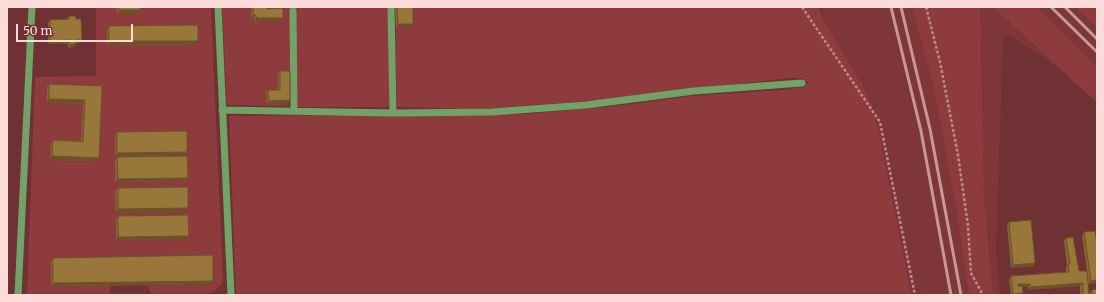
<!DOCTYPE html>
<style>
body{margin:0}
#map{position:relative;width:1104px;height:302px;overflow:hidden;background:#6f3133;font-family:Merriweather,serif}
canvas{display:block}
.frame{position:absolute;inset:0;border:8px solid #fcdcda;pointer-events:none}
.scale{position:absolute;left:16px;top:24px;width:117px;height:18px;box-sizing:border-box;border:2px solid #fcdcda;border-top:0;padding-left:5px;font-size:12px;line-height:14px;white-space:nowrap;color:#fcdcda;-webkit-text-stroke:3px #6f3133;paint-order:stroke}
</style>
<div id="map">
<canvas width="1104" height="302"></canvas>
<div class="frame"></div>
<div class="scale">50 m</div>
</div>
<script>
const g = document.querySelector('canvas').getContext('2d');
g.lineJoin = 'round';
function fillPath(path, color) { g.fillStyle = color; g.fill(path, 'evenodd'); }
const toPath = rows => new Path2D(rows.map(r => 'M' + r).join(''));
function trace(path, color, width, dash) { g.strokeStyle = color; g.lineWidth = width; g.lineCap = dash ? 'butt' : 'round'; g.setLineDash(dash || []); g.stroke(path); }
const built = toPath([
 [821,7,1097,7,1097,103,1053,64,1011,36,1003,36,996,253,1000,295,905,295,837,67]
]);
const green = toPath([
 [96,7,116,7,117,13,138,13,138,7,211,7,223,279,222,284,213,292,206,294,155,295,150,292,148,285,211,284,111,286,109,295,27,295,35,77,96,76],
 [222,7,292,7,291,72,278,93,266,93,267,104,288,104,288,106,227,105],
 [295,7,389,7,389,107,296,107],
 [395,7,819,7,826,25,863,87,872,105,873,116,878,128,911,295,236,295,229,116,526,114,608,107,693,96,782,90,804,87,808,82,803,78,789,78,612,99,481,109,397,107],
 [912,7,980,7,984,199,993,295,969,295,957,212,934,87],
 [993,7,1037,7,1097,67,1097,102],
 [1075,7,1097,7,1097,28]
]);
const path = toPath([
 [802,7,880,122,915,295],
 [926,7,940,62,958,155,968,226,971,273,983,295]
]);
const minor = toPath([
 [218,7,231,295],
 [391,7,393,113],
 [293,11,294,111],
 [222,110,393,113,492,112,586,105,694,91,802,83],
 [18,295,32,7]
]);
const rail = toPath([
 [891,7,921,131,951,295],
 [901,7,930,129,961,295],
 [1051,7,1097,52],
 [1065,7,1097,39]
]);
const wall = toPath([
 [116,7,167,7,140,7,140,10,138,13,117,13],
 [228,7,267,7,267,9,281,21,254,21,254,18,251,18,251,8,228,8],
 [395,7,413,7,411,27,396,27],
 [69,16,76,19,82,40,79,43,76,43,74,47,68,48,68,44,48,44,48,23,50,20,67,19],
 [109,26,196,44,107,45,107,30],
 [280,71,288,104,267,104,266,93,268,90,278,90,278,74],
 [49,84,102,86,99,158,97,161,50,160,51,144,53,140,81,141,83,104,47,102,47,87],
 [117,132,187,152,185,155,115,156,115,135],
 [117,157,185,181,115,182,115,161],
 [118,188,186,211,116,212,115,191],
 [118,216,186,239,116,240,116,219],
 [1009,222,1035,263,1032,266,1011,268,1007,225],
 [1084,232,1097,283,1088,284,1089,295,1080,295,1080,286,1028,290,1028,287,1022,287,1021,295,1011,295,1009,280,1011,276,1066,272,1066,267,1067,265,1064,241,1066,238,1079,271,1087,271,1082,236],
 [53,258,213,281,211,284,51,286,51,261],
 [1092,290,1097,295,1090,295,1090,293]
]);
const shadedWall = toPath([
 [229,7,252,7,251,8,228,8],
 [119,10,140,10,138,13,117,13],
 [253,15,256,15,254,18,251,18],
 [257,18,283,18,281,21,254,21],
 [398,24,413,24,411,27,396,27],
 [70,40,68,44,48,44,50,41],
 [76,40,82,40,79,43,74,43],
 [109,41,198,41,196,44,107,45],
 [70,44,76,44,74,47,68,48],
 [49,99,85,100,83,104,47,102],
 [290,100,288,104,267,104,269,101],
 [187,152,185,155,115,156,117,153],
 [52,156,99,158,97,161,50,160],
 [188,178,185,181,115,182,118,179],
 [188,208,186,211,116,212,118,209],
 [189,236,186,239,116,240,118,237],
 [1035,263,1032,266,1011,268,1013,265],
 [1097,280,1097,283,1088,284,1091,281],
 [213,281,211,284,51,286,53,283],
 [1083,283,1080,286,1028,290,1030,287],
 [1018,284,1030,284,1028,287,1016,288],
 [1023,293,1021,295,1012,295,1013,294]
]);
const building = toPath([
 [119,7,140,7,140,10,119,10,119,7],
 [253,7,267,7,267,9,283,8,283,18,257,18,256,15,253,15,253,7],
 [397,7,413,7,413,24,398,24,397,7],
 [69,16,75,16,76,19,81,19,82,40,76,40,76,44,70,44,70,40,50,41,50,20,70,19,69,16],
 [198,25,198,41,109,41,109,26,198,25],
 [280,71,290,71,290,100,269,101,268,90,280,90,280,71],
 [49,84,102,86,99,158,52,156,53,140,83,142,85,100,49,99,49,84],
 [187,131,187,152,117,153,117,132,187,131],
 [187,156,188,178,118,179,117,157,187,156],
 [188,187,188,208,118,209,118,188,188,187],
 [188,215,189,236,118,237,118,216,188,215],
 [1031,220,1035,263,1013,265,1009,222,1031,220],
 [7,231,8,231,7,245,7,231],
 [1095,231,1097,243,1097,280,1091,281,1084,232,1095,231],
 [1073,237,1079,271,1087,271,1089,295,1083,295,1083,283,1030,287,1030,284,1018,284,1018,286,1022,286,1023,293,1013,294,1011,276,1069,272,1068,264,1070,264,1066,238,1073,237],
 [213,255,213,281,53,283,53,258,213,255],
 [1097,289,1097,295,1093,295,1092,290,1097,289]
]);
fillPath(built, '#7e3639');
fillPath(green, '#8e3b3e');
trace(path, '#b98b8b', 2.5, [3, 2]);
trace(minor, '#71a267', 7);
trace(rail, '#c59998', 3);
fillPath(wall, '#846633');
fillPath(shadedWall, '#6b5329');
fillPath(building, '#99773b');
trace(building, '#6b5329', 1);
</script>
